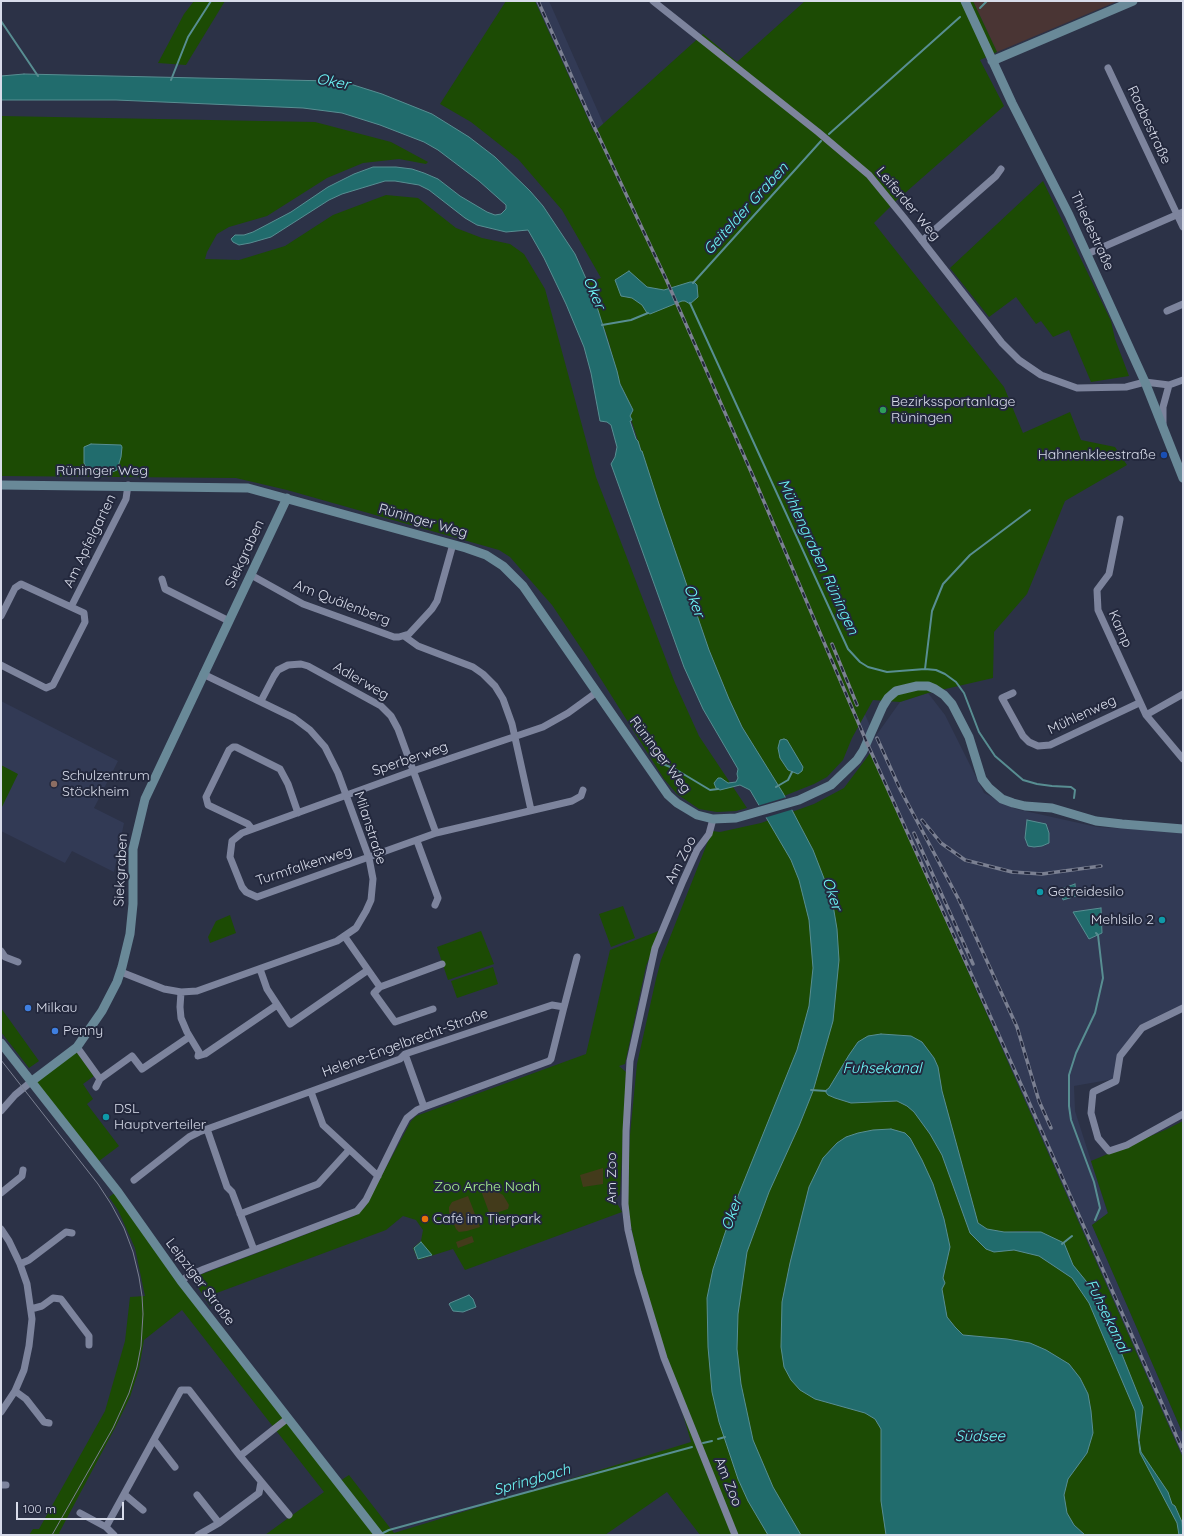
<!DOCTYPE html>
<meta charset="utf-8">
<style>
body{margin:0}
#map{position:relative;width:1184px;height:1536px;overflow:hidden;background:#2c3247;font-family:Quicksand,sans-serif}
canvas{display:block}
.frame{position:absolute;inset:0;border:2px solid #d8dcea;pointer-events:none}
.scale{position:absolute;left:16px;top:1502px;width:108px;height:18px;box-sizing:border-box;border:2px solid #d8dcea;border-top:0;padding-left:5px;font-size:12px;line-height:14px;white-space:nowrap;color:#d8dcea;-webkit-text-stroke:3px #23283d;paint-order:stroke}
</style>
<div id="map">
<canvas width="1184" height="1536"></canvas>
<div class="frame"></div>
<div class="scale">100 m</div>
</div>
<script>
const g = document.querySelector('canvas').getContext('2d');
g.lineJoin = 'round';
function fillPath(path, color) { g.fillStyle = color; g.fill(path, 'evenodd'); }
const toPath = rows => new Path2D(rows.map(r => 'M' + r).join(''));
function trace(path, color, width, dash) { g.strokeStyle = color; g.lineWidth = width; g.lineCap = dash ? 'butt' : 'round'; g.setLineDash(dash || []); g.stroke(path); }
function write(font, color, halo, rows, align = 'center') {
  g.font = font + ' Quicksand,sans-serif'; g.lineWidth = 4; g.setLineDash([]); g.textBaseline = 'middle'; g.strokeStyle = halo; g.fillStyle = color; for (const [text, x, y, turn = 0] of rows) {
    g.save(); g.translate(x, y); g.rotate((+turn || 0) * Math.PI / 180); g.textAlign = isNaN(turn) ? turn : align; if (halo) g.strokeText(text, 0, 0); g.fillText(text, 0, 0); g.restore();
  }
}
const commercial = toPath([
 [973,1,1118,1,997,52]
]);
const built = toPath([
 [535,1,549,1,875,737,900,702,928,693,945,715,984,793,1016,809,1097,827,1183,832,1183,1004,1138,1026,1119,1055,1114,1079,1074,1086,1075,1111,1108,1214,1092,1225,1183,1434,1183,1458,871,752,851,713,703,372],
 [1,701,118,761,94,808,124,823,114,872,72,851,65,863,1,831]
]);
const green = toPath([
 [194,1,225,1,186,65,158,63,184,14],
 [506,1,535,1,594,132,703,34,737,62,805,1,973,1,997,52,980,60,1004,106,897,200,874,223,1004,387,1023,433,1070,412,1081,440,1115,447,1127,465,1065,501,1027,594,994,632,993,678,928,693,900,702,873,700,852,738,843,760,827,777,814,784,784,796,742,727,729,699,709,650,652,484,630,416,633,410,620,384,608,339,588,283,601,278,562,210,518,159,471,122,440,104],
 [1,116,315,122,391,142,428,162,426,164,399,159,363,163,327,178,267,216,229,227,217,234,207,252,205,259,239,260,285,246,333,215,386,195,418,198,456,228,482,238,510,244,524,254,545,289,596,477,675,683,699,736,747,808,736,811,717,812,699,809,677,794,664,779,587,657,552,605,510,557,499,550,287,490,236,478,1,476],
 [1043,181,1111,321,1115,339,1129,376,1091,382,1069,330,1053,337,1041,321,1036,324,1016,297,989,317,950,268],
 [871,752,1183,1458,1183,1535,1085,1535,1074,1525,1067,1513,1064,1495,1068,1479,1087,1453,1093,1432,1091,1411,1088,1394,1080,1378,1069,1364,1046,1350,1030,1343,1007,1339,963,1335,955,1327,947,1317,942,1289,945,1283,943,1278,950,1247,944,1219,933,1184,910,1139,905,1133,891,1129,846,1137,837,1143,829,1151,809,1187,790,1263,782,1301,815,1399,865,1413,875,1419,881,1429,881,1501,886,1535,700,1535,667,1492,605,1535,265,1535,324,1492,182,1310,144,1340,139,1369,130,1397,116,1426,59,1533,61,1535,29,1535,33,1529,39,1529,105,1411,125,1341,130,1297,145,1296,135,1248,118,1210,109,1197,116,1192,337,1483,349,1475,394,1533,691,1442,638,1260,627,1206,630,1135,637,1064,656,979,661,960,712,831,720,832,761,823,814,804,844,788],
 [858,1042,922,1042,934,1058,938,1067,942,1091,978,1223,987,1229,1004,1232,1028,1231,1064,1243,1073,1265,1099,1297,1143,1407,1139,1440,1141,1452,1138,1440,1135,1411,1089,1303,1072,1278,1039,1256,1014,1250,994,1252,970,1233,942,1155,930,1134,914,1112,907,1106,897,1101,851,1103,835,1098,825,1091,829,1088,849,1055],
 [1,765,18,774,1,809],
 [623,906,635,938,611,947,599,914],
 [230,915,236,933,210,943,208,937,216,921],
 [661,930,646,966,625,1064,619,1066,626,1072,620,1194,615,1200,622,1212,465,1270,453,1249,418,1260,413,1248,421,1241,423,1230,416,1220,403,1216,386,1230,214,1294,217,1303,210,1306,192,1278,354,1216,365,1207,411,1121,416,1116,586,1054,610,950],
 [481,931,494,964,448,980,437,947],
 [493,967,498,984,457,998,451,981],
 [1,1008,39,1061,29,1068,1,1032],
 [76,1051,94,1076,83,1084,93,1099,87,1104,119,1146,99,1161,36,1082],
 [1183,1121,1183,1434,1092,1225,1108,1213,1091,1161,1165,1130]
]);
const sand = toPath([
 [603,1168,603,1184,583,1187,580,1175],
 [489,1187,503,1195,509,1205,508,1209,490,1215,480,1188],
 [468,1196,480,1227,467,1231,459,1232,456,1229,452,1220,449,1212,449,1207,452,1202],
 [505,1218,511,1224,500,1226,497,1220],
 [472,1236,474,1242,458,1248,456,1242]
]);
const water = toPath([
 [24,74,330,81,344,82,382,94,432,114,469,137,495,157,530,191,543,206,575,254,588,283,598,310,617,371,620,384,633,410,630,416,632,420,630,421,636,439,638,441,641,451,642,451,660,507,709,650,729,699,742,727,783,793,813,850,832,899,837,929,839,960,833,1021,813,1091,799,1126,769,1192,747,1252,738,1314,737,1349,741,1384,753,1440,773,1487,801,1535,768,1535,748,1501,738,1479,719,1422,712,1392,708,1347,707,1298,713,1269,724,1236,736,1201,797,1050,809,1006,813,968,809,920,799,880,791,860,750,790,740,785,720,790,716,788,714,783,718,778,721,778,728,783,736,782,738,778,737,774,738,769,703,709,684,667,611,464,615,457,617,447,611,425,607,422,600,421,591,373,584,347,566,304,544,258,528,230,506,232,477,225,465,218,429,190,419,185,395,181,385,181,342,194,329,200,271,237,250,243,239,245,233,242,231,239,235,235,244,235,253,232,291,212,328,187,354,174,373,167,396,167,412,169,424,173,438,179,460,196,487,212,495,215,501,214,506,209,506,205,479,181,438,150,424,142,380,125,342,113,303,108,116,100,1,100,1,76,24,74],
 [629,271,647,287,664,290,690,282,694,282,697,285,698,297,690,304,685,301,682,301,650,314,647,313,642,305,632,298,621,296,615,280,629,271],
 [91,444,121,445,122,447,121,457,117,470,110,473,88,470,84,463,84,447,91,444],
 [784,739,787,740,803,767,802,771,798,774,788,770,780,758,778,748,780,740,784,739],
 [1027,820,1046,824,1049,833,1049,843,1042,846,1034,847,1028,846,1025,838,1027,820],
 [1075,884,1076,896,1063,900,1061,889,1075,884],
 [1101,908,1102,933,1089,939,1073,912,1101,908],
 [881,1034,911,1036,922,1042,934,1058,938,1067,942,1091,978,1223,987,1229,1004,1232,1041,1232,1064,1243,1073,1265,1099,1297,1143,1407,1139,1440,1141,1452,1168,1492,1172,1504,1175,1506,1182,1522,1183,1535,1179,1535,1177,1523,1140,1453,1135,1411,1089,1303,1072,1278,1039,1256,1014,1250,994,1252,986,1249,970,1233,942,1155,930,1134,914,1112,907,1106,897,1101,851,1103,835,1098,828,1095,825,1091,829,1088,849,1055,858,1042,868,1036,881,1034],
 [891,1129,905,1133,910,1138,922,1160,933,1184,944,1219,950,1247,943,1278,945,1283,942,1289,947,1317,955,1327,963,1335,1007,1339,1030,1343,1046,1350,1069,1364,1080,1378,1088,1394,1091,1411,1093,1433,1087,1453,1068,1479,1064,1495,1067,1513,1074,1525,1085,1535,886,1535,881,1501,881,1429,875,1419,865,1413,815,1399,800,1390,791,1380,784,1367,781,1347,782,1302,790,1263,809,1187,823,1158,837,1143,846,1137,858,1133,873,1130,891,1129],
 [421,1242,432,1255,418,1259,414,1248,421,1242],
 [469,1295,473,1299,476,1307,463,1312,453,1311,449,1304,450,1303,469,1295]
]);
const pier = toPath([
 [787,797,794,809,764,818,757,806]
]);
const stream = toPath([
 [980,8,987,1],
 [1,21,38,76],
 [171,80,188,37,211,1],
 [829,134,960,17],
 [693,283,821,141],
 [690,303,848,649,860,662,868,667,887,672,925,669,936,670,945,674,956,682,964,693,979,732,995,756,1023,780,1037,784,1052,786,1071,787,1075,790,1074,798],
 [602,325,631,320,648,313],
 [925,669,932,611,943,584,970,555,1030,510],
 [658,762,675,769,710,790,718,789],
 [776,787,788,780,792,772],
 [811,1090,826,1091],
 [1095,1220,1100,1208,1094,1182,1071,1120,1069,1106,1069,1075,1076,1053,1095,1013,1103,978,1098,935,1096,933],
 [1062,1244,1072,1236],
 [718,1439,725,1437],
 [703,1443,712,1441],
 [381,1534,389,1530,692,1447]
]);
const street = toPath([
 [653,1,818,132,869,175,905,219,1002,343,1019,360,1041,375,1077,388,1126,387,1145,382,1169,385,1183,380],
 [1108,68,1183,227],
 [922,241,996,176,1001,169],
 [1087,254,1183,212],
 [1167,311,1183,304],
 [1163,424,1163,407,1169,385],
 [1120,519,1109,574,1097,590,1098,610,1146,715,1183,759],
 [251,575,303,604,394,637,399,637,409,634,432,609,437,601,453,544],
 [162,579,165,589,229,621],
 [71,607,126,499,128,485],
 [1,616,15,588,21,584,84,613,85,622,53,685,46,688,1,665],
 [404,636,418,646,473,667,483,674,495,686,503,699,512,724,531,810],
 [1013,693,1002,698,1023,736,1029,742,1038,746,1050,745,1139,703],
 [261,701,274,676,278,670,288,665,301,664,308,666,381,706,391,716,398,729,436,833],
 [1146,715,1183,694],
 [583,790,581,796,572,801,436,833,257,897,246,892,242,887,230,857,232,841,242,833,413,771,543,727,568,713,597,692],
 [713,819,709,834,697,850,683,881,655,948,630,1061,626,1131,625,1204,628,1230,638,1272,664,1358,735,1535],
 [252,829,248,824,208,805,206,797,229,750,233,747,236,747,280,769,288,784,298,813],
 [417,841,438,898,435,905],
 [345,937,380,987,374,993,395,1022,433,1009],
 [1,951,5,957,18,962],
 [260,969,267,989,290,1024,368,970],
 [121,972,164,989,181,992,197,991,337,941,356,928,366,911,371,900,373,879,369,858,338,773,325,747,310,730,294,718,203,674],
 [380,987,442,964],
 [181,992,180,1007,181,1018,187,1032,199,1052,198,1056,205,1054,277,1005],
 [1183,1008,1142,1028,1120,1056,1116,1081,1093,1092,1091,1113,1098,1138,1109,1151,1127,1145,1183,1114],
 [77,1047,100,1079,96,1087],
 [405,1054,424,1107],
 [100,1079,132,1056,142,1069,189,1037],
 [311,1092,323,1125,378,1176],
 [1,1111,15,1095,32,1081],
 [207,1129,227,1187,232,1192,254,1250],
 [134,1180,189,1137,199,1132,400,1059,405,1054,552,1005,564,1007,577,957],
 [1,1193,22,1176,23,1170],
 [240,1214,318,1184,349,1150],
 [1,1229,9,1241,20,1264,27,1284,32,1319,29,1346,24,1370,15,1391,1,1412],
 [20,1264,29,1260,66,1232,72,1233],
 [181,1281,188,1276,204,1269,357,1211,366,1200,400,1131,407,1118,417,1110,424,1107,549,1061,551,1059,564,1007],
 [31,1309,42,1306,53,1298,61,1299,89,1336,89,1345],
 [15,1391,26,1399,44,1422,49,1423],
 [154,1440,175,1467],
 [240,1456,288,1418],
 [1,1485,6,1485],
 [124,1494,143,1510],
 [197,1495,219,1523],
 [80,1513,106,1527,114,1535],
 [106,1527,181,1390,189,1390,240,1456,289,1515],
 [198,1535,219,1523,259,1493,261,1482]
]);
const secondary = toPath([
 [965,1,1012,103,1069,215,1145,382,1183,478],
 [992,61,1133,1],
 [1,485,248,488,466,548,486,555,503,566,523,586,668,795,677,803,697,815,713,819,736,818,799,800,831,785,857,760,863,751,883,706,888,698,896,691,917,686,928,686,935,689,944,695,952,704,969,737,982,779,989,788,1002,799,1013,803,1025,806,1052,808,1096,821,1122,824,1183,829],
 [1,1043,118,1192,181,1281,379,1535],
 [32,1081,77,1047,102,1011,117,982,122,967,130,934,133,904,133,849,145,799,287,498]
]);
const tram = toPath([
 [1,1060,98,1184,111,1204,124,1228,133,1252,139,1277,142,1296,143,1314,141,1346,137,1367,129,1393,113,1428,52,1535]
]);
const rail = toPath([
 [538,1,592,122,666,279,756,483,867,743,1024,1091,1183,1451],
 [832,644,857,705],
 [877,738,900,789,959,900,1017,1027,1039,1101,1051,1128],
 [922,820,941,843,965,860,1012,872,1042,874,1101,866],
 [914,833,973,964]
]);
const markers = [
 [883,410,4,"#2e9e5b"],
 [1164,455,4,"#1a4fb4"],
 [54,784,4,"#8d6e63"],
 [1040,892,4,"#0f9aa8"],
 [1162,920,4,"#0f9aa8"],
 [28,1008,4,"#3f7fe0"],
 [55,1031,4,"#3f7fe0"],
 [106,1117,4,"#0f9aa8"],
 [425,1219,4,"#e8710a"]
];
const streetNames = [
 ["Raabestraße",1149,125,65],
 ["Leiferder Weg",908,204,50],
 ["Thiedestraße",1092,231,65],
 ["Rüninger Weg",102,471],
 ["Rüninger Weg",423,521,16],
 ["Am Apfelgarten",90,541,-64],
 ["Siekgraben",245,554,-65],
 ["Am Quälenberg",342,603,21],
 ["Kamp",1120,629,66],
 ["Adlerweg",361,681,30],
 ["Mühlenweg",1082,715,-25],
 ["Rüninger Weg",660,755,53],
 ["Sperberweg",410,759,-19],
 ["Milanstraße",370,828,72],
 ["Am Zoo",681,860,-63],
 ["Turmfalkenweg",304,866,-18],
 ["Siekgraben",121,870,-87],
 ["Helene-Engelbrecht-Straße",405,1043,-20],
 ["Am Zoo",612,1178,-90],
 ["Leipziger Straße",200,1282,53],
 ["Am Zoo",728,1482,68]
];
const poiNames = [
 ["Bezirkssportanlage",891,402],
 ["Rüningen",891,418],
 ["Hahnenkleestraße",1156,455,"right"],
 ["Schulzentrum",62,776],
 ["Stöckheim",62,792],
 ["Getreidesilo",1048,892],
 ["Mehlsilo 2",1154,920,"right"],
 ["Milkau",36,1008],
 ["Penny",63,1031],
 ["DSL",114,1109],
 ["Hauptverteiler",114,1125],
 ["Café im Tierpark",433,1219]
];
const parkNames = [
 ["Zoo Arche Noah",487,1187]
];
const waterNames = [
 ["Oker",333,82,11],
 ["Geitelder Graben",746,209,-48],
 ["Oker",594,293,67],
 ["Mühlengraben Rüningen",818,557,65],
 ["Oker",694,601,70],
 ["Oker",832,894,72],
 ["Fuhsekanal",882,1068],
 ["Oker",732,1214,-70],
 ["Fuhsekanal",1107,1316,64],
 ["Südsee",980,1436],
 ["Springbach",532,1480,-16]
];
fillPath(commercial, '#4a3534');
fillPath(built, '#323a55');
fillPath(green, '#1c4b04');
fillPath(sand, '#433b1b');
fillPath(water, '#216c6d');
trace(water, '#588e92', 1);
fillPath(pier, '#2c3247');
trace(stream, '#588e92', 2);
trace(street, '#7d849d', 7);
trace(secondary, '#698998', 9);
trace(tram, '#7b8092', 1);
trace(rail, '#7b8092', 3.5);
trace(rail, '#23283d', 2, [6]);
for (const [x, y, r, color] of markers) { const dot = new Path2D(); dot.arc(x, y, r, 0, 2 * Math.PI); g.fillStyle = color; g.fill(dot); trace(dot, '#23283d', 1.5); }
write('14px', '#d8dcea', '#23283d', streetNames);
write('14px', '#d8dcea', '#23283d', poiNames, 'left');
write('14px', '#adf794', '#23283d', parkNames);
write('italic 15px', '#6ef8f9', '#23283d', waterNames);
</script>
